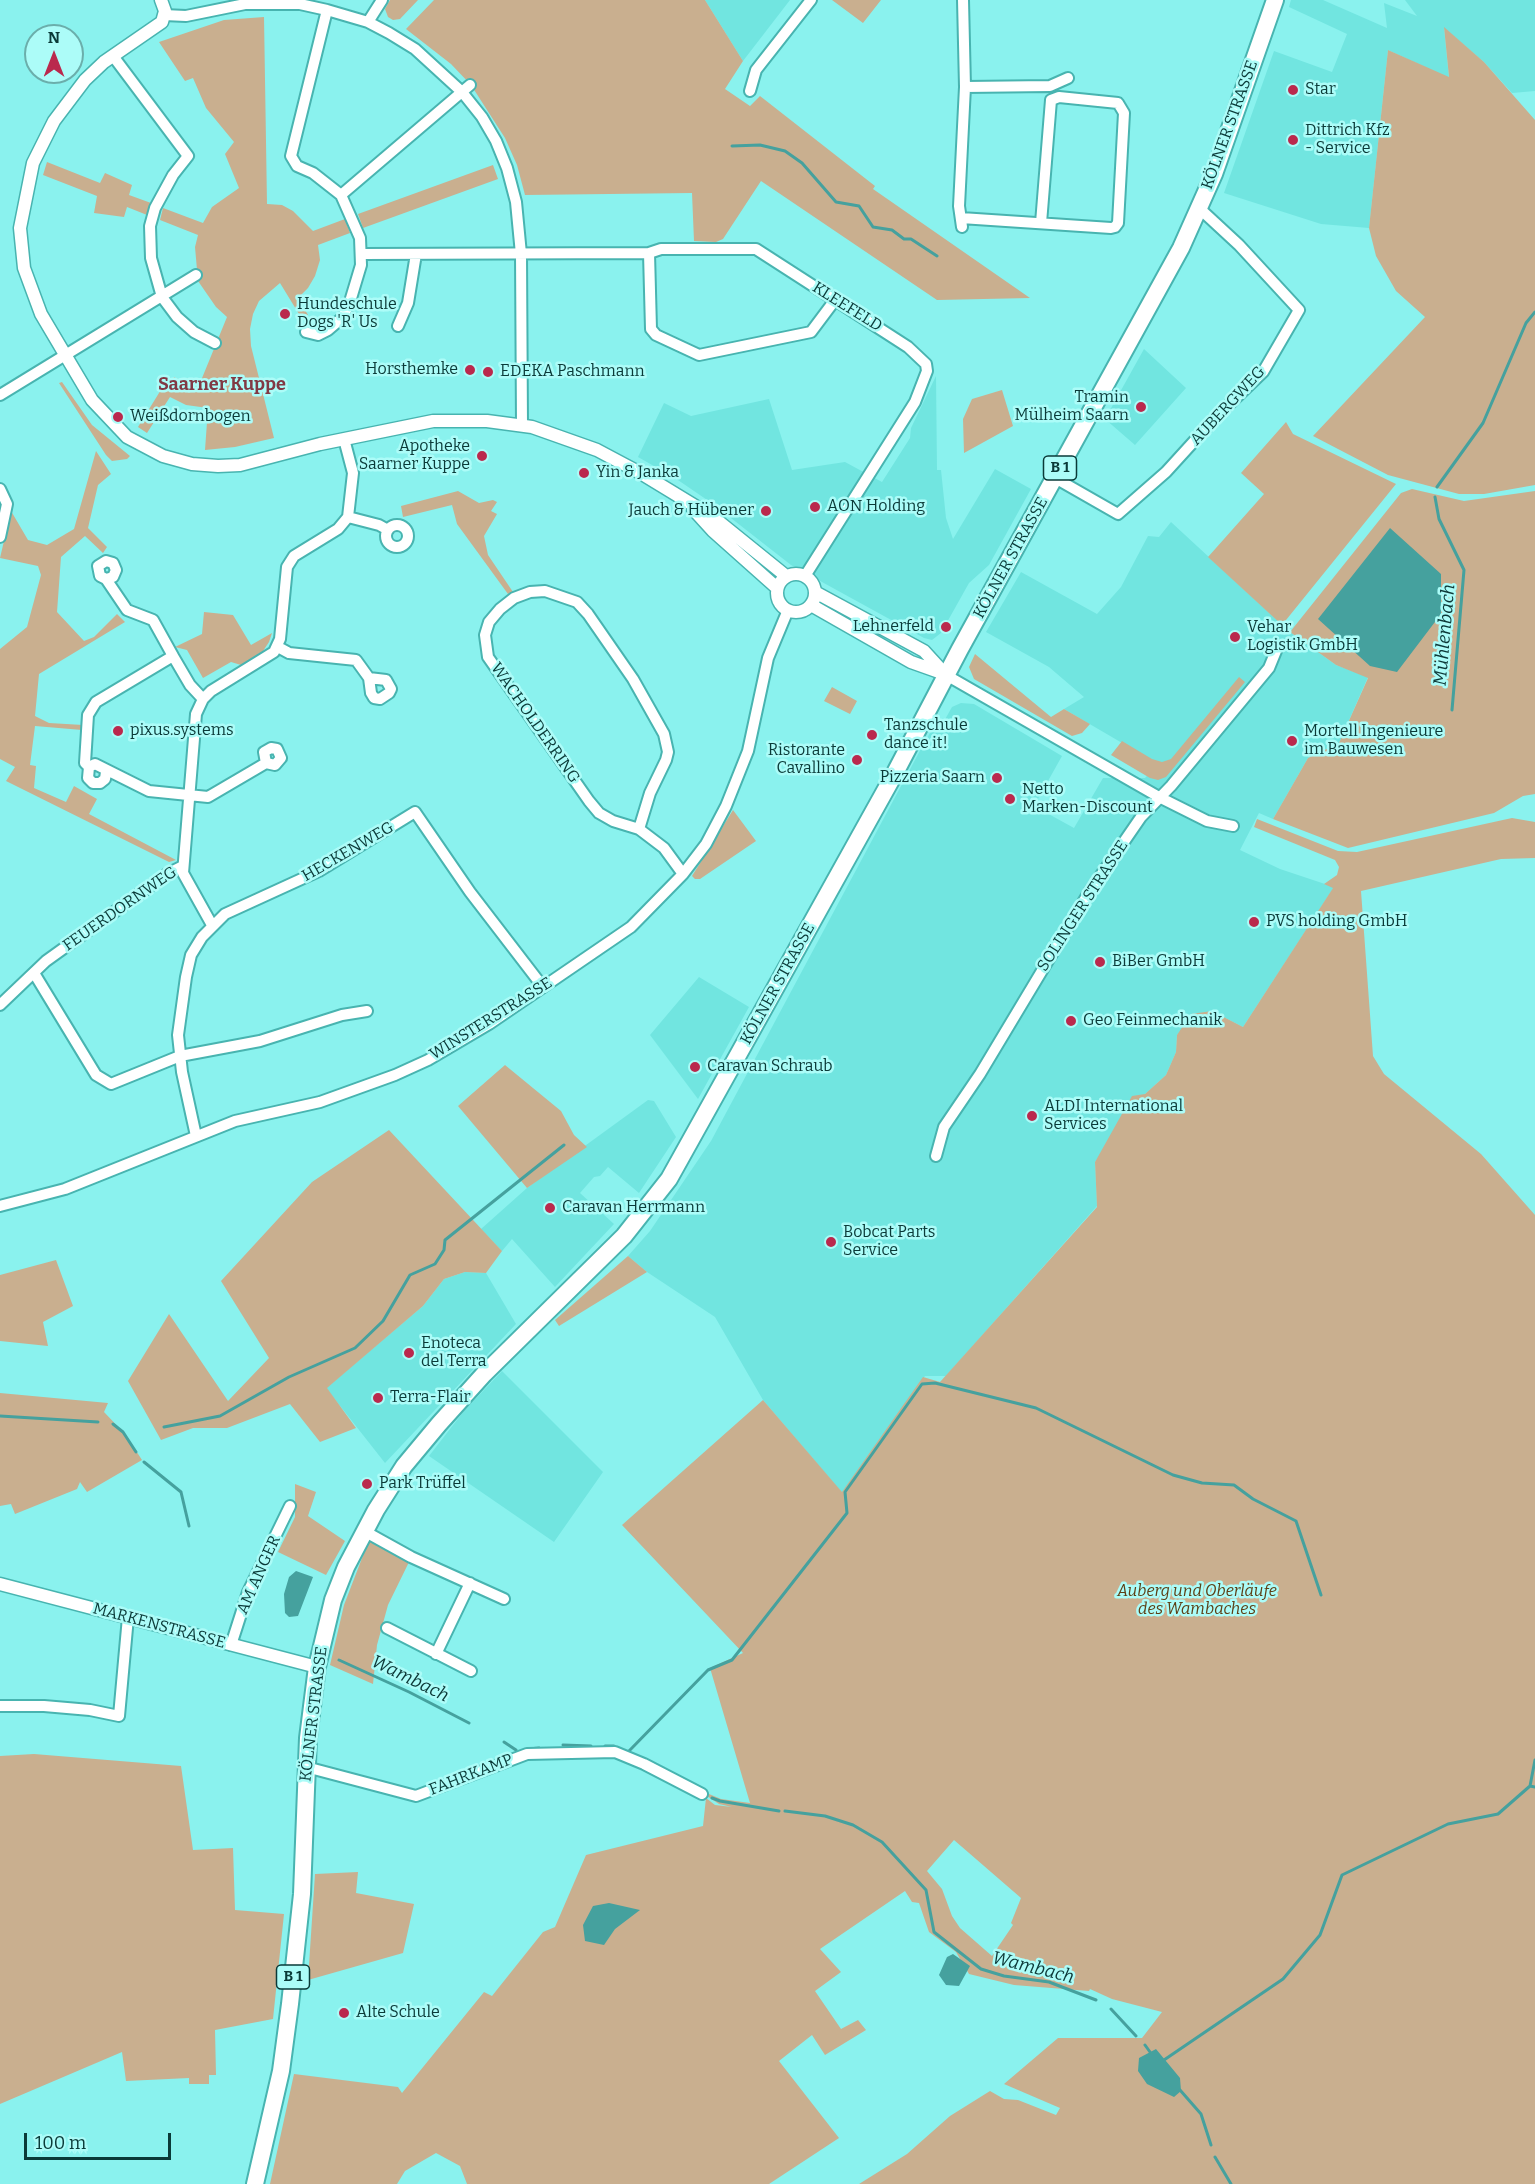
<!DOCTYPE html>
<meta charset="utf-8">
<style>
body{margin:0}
#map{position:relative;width:1535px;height:2184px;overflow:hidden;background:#8af2ee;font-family:Bitter,serif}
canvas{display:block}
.north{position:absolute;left:24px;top:24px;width:60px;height:60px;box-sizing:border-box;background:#acfcf8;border:2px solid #6baeab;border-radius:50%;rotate:0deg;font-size:16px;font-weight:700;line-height:24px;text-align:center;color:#0a3a38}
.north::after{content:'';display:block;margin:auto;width:21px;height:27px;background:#ba294d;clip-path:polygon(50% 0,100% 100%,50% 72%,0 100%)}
.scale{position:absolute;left:24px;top:2133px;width:147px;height:27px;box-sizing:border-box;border:3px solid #0a3a38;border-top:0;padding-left:8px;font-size:18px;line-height:21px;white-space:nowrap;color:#0a3a38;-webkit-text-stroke:4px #acfcf8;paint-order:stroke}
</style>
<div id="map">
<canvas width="1535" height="2184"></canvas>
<div class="north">N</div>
<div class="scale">100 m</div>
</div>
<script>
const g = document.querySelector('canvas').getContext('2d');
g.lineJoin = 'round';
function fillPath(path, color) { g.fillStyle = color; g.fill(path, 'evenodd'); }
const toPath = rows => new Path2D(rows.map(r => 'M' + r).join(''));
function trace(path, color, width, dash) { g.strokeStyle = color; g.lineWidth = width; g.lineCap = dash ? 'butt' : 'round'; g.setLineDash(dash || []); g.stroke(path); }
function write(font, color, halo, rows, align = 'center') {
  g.font = font + ' Bitter,serif'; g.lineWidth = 5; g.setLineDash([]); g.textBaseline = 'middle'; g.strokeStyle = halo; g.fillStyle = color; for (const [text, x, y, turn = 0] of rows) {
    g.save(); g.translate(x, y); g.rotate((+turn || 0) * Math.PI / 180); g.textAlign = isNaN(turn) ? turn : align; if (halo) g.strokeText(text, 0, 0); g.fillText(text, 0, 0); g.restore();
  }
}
const built = toPath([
 [705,0,790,0,743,61],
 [1291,0,1323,0,1387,28,1384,3,1417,16,1405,0,1535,0,1535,91,1512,93,1484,62,1444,28,1449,78,1388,50,1369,228,1321,224,1224,193,1274,51,1332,72,1347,34,1289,7],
 [1144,349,1186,388,1135,445,1105,419],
 [936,376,937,470,941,470,946,518,953,539,995,469,1031,489,989,565,969,583,941,633,932,640,924,638,791,565,713,504,675,478,638,457,664,403,691,416,769,399,792,470,845,462,882,482,910,438,911,428],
 [1171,522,1290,632,1336,665,1368,677,1339,743,1308,758,1273,819,1259,813,1240,850,1280,869,1334,887,1243,1027,1212,1011,1177,1035,1176,1052,1166,1075,1145,1094,1095,1162,1097,1206,946,1376,925,1376,843,1494,763,1400,715,1317,647,1272,628,1256,650,1231,711,1141,923,745,937,721,943,723,952,707,961,703,974,704,1062,756,1034,806,1074,828,1103,778,1145,778,1158,764,1064,709,1084,697,1049,667,986,632,1021,572,1097,614,1121,587,1148,536,1159,537],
 [699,977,749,1007,698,1099,650,1035],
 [648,1100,654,1101,676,1137,639,1193,608,1167,600,1176,594,1177,580,1193,614,1224,555,1287,512,1239,502,1251,481,1229,527,1188],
 [465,1272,486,1273,516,1324,385,1463,326,1388,423,1306,444,1279],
 [502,1371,603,1472,554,1542,429,1456,464,1411]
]);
const green = toPath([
 [390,0,418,0,400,19,393,20,388,17,385,9],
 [434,0,705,0,743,61,725,89,750,106,760,96,875,186,873,189,1030,298,937,300,761,181,723,239,716,242,694,241,692,193,525,195,517,165,505,138,471,85,451,64,406,29],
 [832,0,881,0,863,23],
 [264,17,267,204,282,205,293,211,313,231,345,219,350,233,318,245,320,260,315,276,308,288,298,298,308,315,302,319,280,283,259,301,253,314,250,329,251,346,274,438,235,447,205,450,208,408,186,405,170,397,147,433,138,427,167,380,172,382,174,377,184,382,187,378,200,383,227,317,216,307,198,281,195,247,198,235,160,220,163,208,203,223,212,207,239,188,225,154,234,142,206,108,193,78,185,81,159,42,224,20],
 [1444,27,1484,62,1535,120,1535,485,1484,494,1459,494,1388,475,1313,436,1425,317,1396,291,1376,256,1369,228,1388,50,1449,77],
 [47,162,100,183,105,173,132,185,129,195,151,203,147,215,127,207,124,217,94,213,97,196,43,175],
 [493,165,498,179,363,228,358,214],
 [62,382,92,425,130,456,127,459,112,461,106,455,59,383],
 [1002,390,1013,426,964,453,963,419,972,399],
 [1286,422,1293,434,1396,484,1282,625,1208,557,1264,494,1241,473],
 [96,451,111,474,98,485,88,528,107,547,103,553,85,536,61,557,57,612,84,641,94,637,117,614,125,622,39,674,35,716,49,723,83,725,82,730,35,726,30,765,36,766,34,788,66,802,74,786,97,799,89,814,176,860,169,862,6,781,15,767,0,759,0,649,27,627,41,575,38,566,0,558,11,511,28,540,47,545,74,529],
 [1412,489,1464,501,1535,491,1535,794,1523,796,1494,813,1348,848,1273,819,1308,758,1339,743,1368,678,1336,665,1290,632,1401,493],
 [458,491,479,503,493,500,497,502,491,511,497,514,484,536,488,555,513,592,508,594,457,524,452,505,403,517,401,506],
 [204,612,233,615,251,645,272,633,269,642,263,651,241,665,231,662,203,678,187,650,175,647,202,634],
 [975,654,1051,717,1064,709,1090,724,1082,733,1072,736,974,679,969,667],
 [1239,677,1245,682,1166,777,1158,780,1150,778,1111,755,1122,741,1152,759,1162,762,1171,759],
 [832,687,857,701,850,714,824,701],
 [733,810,756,841,700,879,695,879,692,876],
 [1512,818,1535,822,1535,858,1501,859,1361,891,1373,1056,1384,1074,1481,1154,1535,1215,1535,2184,859,2184,907,2154,950,2116,990,2091,1004,2099,1018,2100,1056,2115,1060,2108,1004,2084,1058,2038,1142,2038,1162,2012,1112,1999,1090,1989,1089,1991,1014,1985,969,1974,956,1952,929,1932,919,1903,912,1902,905,1891,820,1949,841,1972,815,1991,841,2029,858,2020,866,2030,825,2055,812,2035,779,2061,839,2138,769,2184,467,2184,460,2166,436,2153,405,2171,397,2184,270,2184,294,2074,398,2087,402,2093,484,1992,492,1996,543,1932,555,1927,586,1855,703,1826,706,1798,715,1805,732,1807,719,1804,707,1796,709,1794,721,1799,750,1803,710,1668,743,1653,622,1525,763,1400,842,1492,923,1377,940,1382,1097,1207,1095,1162,1132,1096,1145,1094,1166,1075,1176,1052,1177,1035,1191,1014,1212,1011,1243,1027,1333,888,1324,884,1337,875,1339,867,1335,860,1254,827,1257,819,1338,851,1357,852],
 [954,1840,1021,1898,1011,1923,1013,1925,992,1956,960,1928,952,1916,942,1889,927,1871],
 [505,1065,561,1111,574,1135,587,1147,527,1188,458,1106],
 [389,1130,502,1251,486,1273,465,1272,444,1279,423,1306,327,1388,356,1428,320,1442,290,1404,227,1428,193,1428,161,1440,128,1381,169,1314,228,1401,269,1358,221,1281,312,1182],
 [628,1256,647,1272,559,1326,555,1320],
 [56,1260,73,1306,43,1322,48,1346,0,1341,0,1275],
 [0,1393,108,1403,104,1412,125,1434,142,1460,87,1492,80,1482,77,1489,15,1514,11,1504,0,1506],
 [295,1484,316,1492,308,1516,345,1541,326,1575,278,1552,295,1517],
 [369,1540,409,1562,388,1605,377,1645,373,1684,330,1665,344,1605],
 [34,1754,181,1766,193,1850,233,1848,235,1910,284,1914,273,2019,215,2030,216,2075,209,2075,209,2084,189,2084,189,2078,126,2081,122,2052,0,2104,0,1756],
 [358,1872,356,1893,414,1904,403,1953,308,1980,315,1874]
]);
const water = toPath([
 [1390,528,1441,574,1441,614,1397,672,1370,666,1318,619],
 [296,1571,313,1577,298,1616,289,1617,285,1613,284,1594,289,1577],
 [609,1903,640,1910,615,1929,604,1945,585,1941,583,1925,593,1906],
 [953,1954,970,1966,959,1986,946,1985,939,1975,947,1957],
 [1156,2049,1180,2078,1181,2091,1174,2097,1147,2084,1138,2071,1139,2058]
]);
const stream = toPath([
 [732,146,760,145,785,151,802,163,836,202,859,206,873,227,892,230,904,239,911,239,937,256],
 [1437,487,1483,423,1526,323,1535,312],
 [1435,497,1439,519,1464,570,1452,710],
 [0,1416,98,1422],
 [113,1424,123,1432,136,1452],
 [164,1427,220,1416,289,1377,355,1348,383,1321,410,1275,435,1264,444,1250,445,1240,564,1145],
 [144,1462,181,1492,189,1526],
 [339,1660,409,1692,469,1723],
 [504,1742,516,1750],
 [563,1745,591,1746],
 [605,1746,614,1746],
 [528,1749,539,1748],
 [629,1751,708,1670,732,1660,847,1513,845,1492,922,1384,935,1383,1036,1408,1173,1475,1202,1483,1234,1485,1253,1499,1296,1521,1321,1595],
 [1530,1786,1535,1760],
 [712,1798,720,1801,779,1811],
 [785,1811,825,1816,853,1825,882,1842,926,1890,934,1932,981,1969,1004,1976,1049,1982,1096,2000],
 [1111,2009,1136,2036],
 [1145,2045,1150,2052],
 [1164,2060,1283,1979,1320,1935,1342,1875,1448,1824,1498,1814,1530,1786,1535,1787],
 [1180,2090,1201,2114,1211,2145],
 [1215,2157,1231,2184]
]);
const minor = toPath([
 [164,15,186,16,245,4,300,4,327,10,368,22,389,33,415,49,462,92,482,117,496,141,507,168,516,202,521,254,522,425],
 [368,22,382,0],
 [113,56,188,156,173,175,155,208,150,226,151,258,162,297,177,317,194,332,215,343],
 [965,87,1050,86,1068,78],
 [750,91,756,70,811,0],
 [341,195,470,85],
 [961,218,1111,228,1115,227,1118,223,1124,113,1118,103,1059,97,1051,100,1041,223],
 [962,227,959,206,965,87,963,0],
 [649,253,651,329,656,335,699,355,811,332,835,300],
 [362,254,649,253,661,249,756,249,908,347,926,364,927,371,915,402,805,576],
 [398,326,408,303,416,254],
 [306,332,318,335,328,330,342,318,349,305,361,265,360,238,341,195,313,173,297,166,291,156,327,10],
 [0,395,196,275],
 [1055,478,1118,514,1166,472,1217,416,1263,372,1299,310,1239,245,1199,208],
 [0,489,7,504,0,537],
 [348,517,379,525,388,530],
 '386 536a11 11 0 1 1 22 0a11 11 0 1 1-22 0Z',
 [106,579,113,577,116,570,113,563,106,561,98,566,100,576,106,579,127,610,153,620,173,656],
 [545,591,577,602,588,614,633,679,664,734,668,752,666,760,650,793,639,829,613,821,599,813,589,801,488,657,485,635,489,622,500,609,514,598,530,592,545,591],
 [278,647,289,653,356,660,369,678,371,693,374,698,380,699,389,693,391,689,386,680,369,678],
 [946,675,1159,797,1207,821,1233,826],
 [89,767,85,763,88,715,96,702,173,656,190,685,203,699],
 [106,772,105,779,100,783,93,783,88,778,89,767,95,764,149,791,208,797,266,763,275,765,281,758,277,749,271,748,264,752,266,763],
 [639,829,664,848,683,874],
 [212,925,183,873,196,714,203,699,211,691,274,652,280,639,287,567,294,556,338,529,348,517,353,473,344,439],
 [34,973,96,1075,111,1084,180,1056,260,1041,342,1015,367,1011],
 [0,1005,46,961,167,874,183,866],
 [196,1136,182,1072,178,1035,186,977,191,955,202,937,225,914,319,871,415,812,470,892,543,987],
 [936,1156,944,1127,980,1074,1088,894,1141,817,1171,786,1269,668,1278,646],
 [0,1206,65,1189,235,1121,320,1102,395,1075,428,1060,489,1024,631,927,683,874,706,844,726,806,748,751,768,658,788,610],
 [364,1531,411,1557,504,1599],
 [387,1628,471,1671],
 [231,1645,248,1592,290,1506],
 [436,1654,470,1583],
 [0,1706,44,1706,90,1710,119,1716,128,1617],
 [306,1767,416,1796,527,1754,615,1752,644,1764,702,1794]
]);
const tertiary = toPath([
 [161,0,165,11,162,22,104,62,85,80,54,121,33,163,20,228,24,268,41,314,92,400,127,437,163,456,192,464,218,466,240,465,320,444,433,421,487,421,532,427,597,450,644,475,713,517,786,576],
 [693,509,713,531,777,588],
 '777 593a19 19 0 1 1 38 0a19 19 0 1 1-38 0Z',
 [815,592,924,651,946,675],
 [811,605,911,662,942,673],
 [0,1584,317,1667]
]);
const primary = toPath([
 [255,2184,281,2071,290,2004,302,1894,308,1738,317,1667,333,1600,346,1567,376,1510,404,1466,439,1424,484,1374,624,1236,669,1179,895,773,960,649,1181,248,1214,174,1275,0]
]);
const markers = [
 [1293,90,6,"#ba294d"],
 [1293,140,6,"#ba294d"],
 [285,314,6,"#ba294d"],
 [470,370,6,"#ba294d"],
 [488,372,6,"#ba294d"],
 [1141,407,6,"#ba294d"],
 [118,417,6,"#ba294d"],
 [482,456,6,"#ba294d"],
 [584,473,6,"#ba294d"],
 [815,507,6,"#ba294d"],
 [766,511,6,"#ba294d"],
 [946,627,6,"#ba294d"],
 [1235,637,6,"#ba294d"],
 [118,731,6,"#ba294d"],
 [872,735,6,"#ba294d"],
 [1292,741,6,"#ba294d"],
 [857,760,6,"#ba294d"],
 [997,778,6,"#ba294d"],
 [1010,799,6,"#ba294d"],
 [1254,922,6,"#ba294d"],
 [1100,962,6,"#ba294d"],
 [1071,1021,6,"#ba294d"],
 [695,1067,6,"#ba294d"],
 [1032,1116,6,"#ba294d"],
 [550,1208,6,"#ba294d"],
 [831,1242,6,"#ba294d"],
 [409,1353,6,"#ba294d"],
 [378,1398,6,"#ba294d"],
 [367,1484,6,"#ba294d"],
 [344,2013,6,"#ba294d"]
];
const shields = [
 [1060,468,33],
 [293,1977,33]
];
const shieldNames = [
 ["B 1",1060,468],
 ["B 1",293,1977]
];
const poiNames = [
 ["Star",1305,90],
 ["Dittrich Kfz",1305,131],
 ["- Service",1305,149],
 ["Hundeschule",297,305],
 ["Dogs 'R' Us",297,323],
 ["Horsthemke",458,370,"right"],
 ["EDEKA Paschmann",500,372],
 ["Tramin",1129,398,"right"],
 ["Mülheim Saarn",1129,416,"right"],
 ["Weißdornbogen",130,417],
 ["Apotheke",470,447,"right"],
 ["Saarner Kuppe",470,465,"right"],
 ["Yin & Janka",596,473],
 ["AON Holding",827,507],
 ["Jauch & Hübener",754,511,"right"],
 ["Lehnerfeld",934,627,"right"],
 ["Vehar",1247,628],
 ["Logistik GmbH",1247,646],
 ["Tanzschule",884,726],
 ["dance it!",884,744],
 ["pixus.systems",130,731],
 ["Mortell Ingenieure",1304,732],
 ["im Bauwesen",1304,750],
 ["Ristorante",845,751,"right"],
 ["Cavallino",845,769,"right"],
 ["Pizzeria Saarn",985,778,"right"],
 ["Netto",1022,790],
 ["Marken-Discount",1022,808],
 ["PVS holding GmbH",1266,922],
 ["BiBer GmbH",1112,962],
 ["Geo Feinmechanik",1083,1021],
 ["Caravan Schraub",707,1067],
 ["ALDI International",1044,1107],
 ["Services",1044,1125],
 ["Caravan Herrmann",562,1208],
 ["Bobcat Parts",843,1233],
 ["Service",843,1251],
 ["Enoteca",421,1344],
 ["del Terra",421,1362],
 ["Terra-Flair",390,1398],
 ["Park Trüffel",379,1484],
 ["Alte Schule",356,2013]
];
const streetNames = [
 ["KÖLNER STRASSE",1230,125,-70],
 ["KLEEFELD",847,307,32],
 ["AUBERGWEG",1228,406,-47],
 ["KÖLNER STRASSE",1011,558,-61],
 ["WACHOLDERRING",535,723,55],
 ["HECKENWEG",348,852,-30],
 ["SOLINGER STRASSE",1083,906,-57],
 ["FEUERDORNWEG",120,909,-35],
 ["KÖLNER STRASSE",778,984,-61],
 ["WINSTERSTRASSE",491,1019,-32],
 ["AM ANGER",259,1575,-66],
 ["MARKENSTRASSE",159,1626,15],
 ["KÖLNER STRASSE",314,1714,-83],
 ["FAHRKAMP",471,1775,-21]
];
const parkNames = [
 ["Auberg und Oberläufe",1197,1592],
 ["des Wambaches",1197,1610]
];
const neighbourhoodNames = [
 ["Saarner Kuppe",222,385]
];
const waterNames = [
 ["Mühlenbach",1445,635,-85],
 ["Wambach",410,1679,26],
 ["Wambach",1033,1968,14]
];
fillPath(built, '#71e5e0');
fillPath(green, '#c9af8f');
fillPath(water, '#45a19e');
trace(stream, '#45a19e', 3);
trace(minor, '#48b4b0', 14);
trace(tertiary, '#48b4b0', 15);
trace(primary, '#48b4b0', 20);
trace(minor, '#fff', 10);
trace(tertiary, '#fff', 12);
trace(primary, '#fff', 16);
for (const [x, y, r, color] of markers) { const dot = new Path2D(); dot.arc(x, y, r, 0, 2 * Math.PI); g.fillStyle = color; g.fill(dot); trace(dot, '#acfcf8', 2); }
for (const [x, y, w] of shields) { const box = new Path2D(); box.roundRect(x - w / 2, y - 12, w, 24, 4.5); g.fillStyle = '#acfcf8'; g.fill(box); trace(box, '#0a3a38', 1.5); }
write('bold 15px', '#0a3a38', null, shieldNames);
write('16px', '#0a3a38', '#acfcf8', poiNames, 'left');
write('16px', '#0a3a38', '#acfcf8', streetNames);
write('italic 16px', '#5d3f15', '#acfcf8', parkNames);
write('bold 18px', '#813944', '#acfcf8', neighbourhoodNames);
write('italic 18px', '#0c3837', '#acfcf8', waterNames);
</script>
